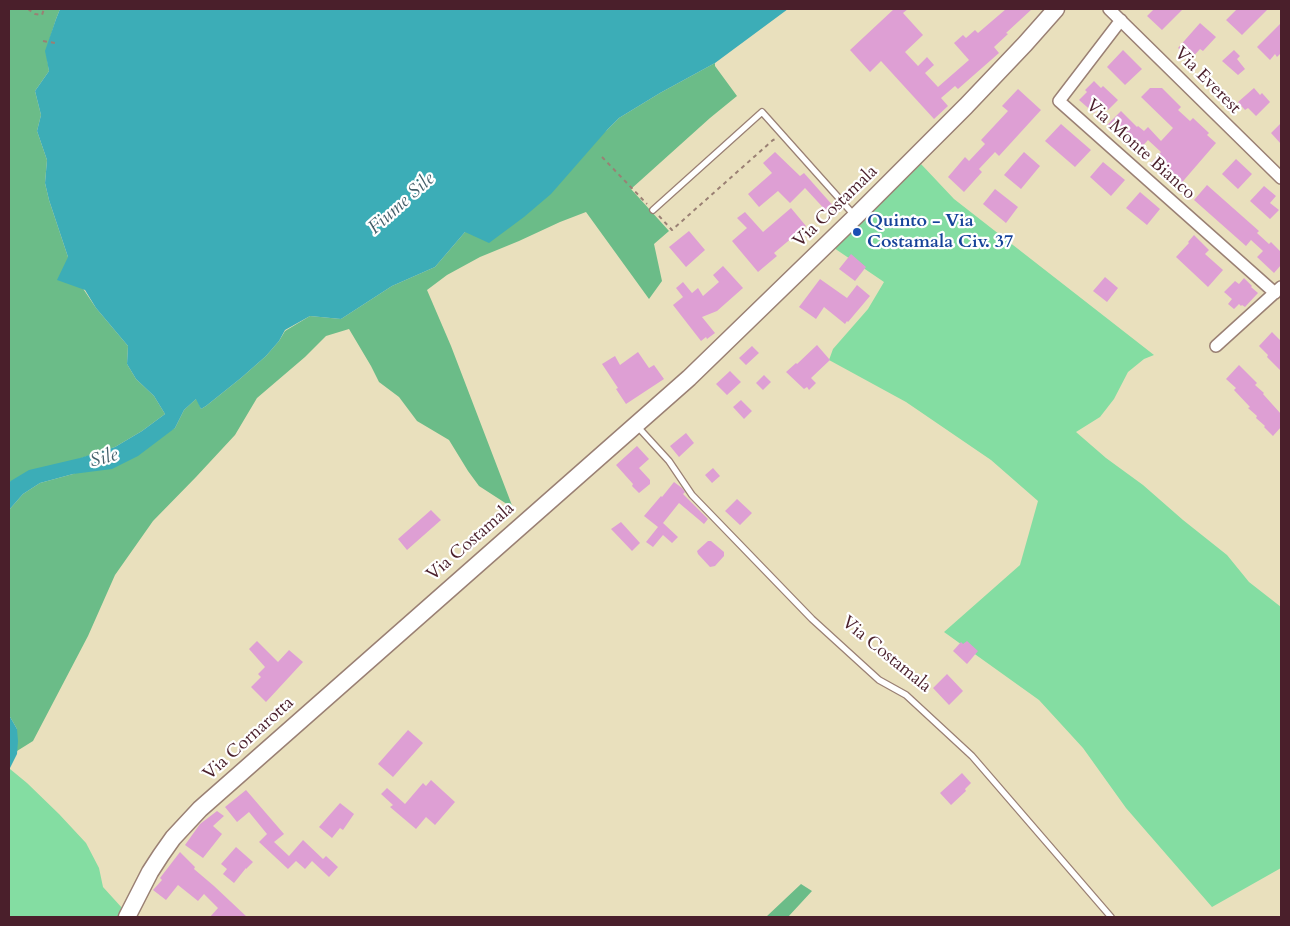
<!DOCTYPE html>
<style>
body{margin:0}
#map{position:relative;width:1290px;height:926px;overflow:hidden;background:#e9e0bd;font-family:Cardo,serif}
canvas{display:block}
.frame{position:absolute;inset:0;border:10px solid #4a1f2b;pointer-events:none}
</style>
<div id="map">
<canvas width="1290" height="926"></canvas>
<div class="frame"></div>
</div>
<script>
const g = document.querySelector('canvas').getContext('2d');
g.lineJoin = 'round';
function fillPath(path, color) { g.fillStyle = color; g.fill(path, 'evenodd'); }
const toPath = rows => new Path2D(rows.map(r => 'M' + r).join(''));
function trace(path, color, width, dash) { g.strokeStyle = color; g.lineWidth = width; g.lineCap = dash ? 'butt' : 'round'; g.setLineDash(dash || []); g.stroke(path); }
function write(font, color, halo, rows, align = 'center') {
  g.font = font + ' Cardo,serif'; g.lineWidth = 4.5; g.setLineDash([]); g.textBaseline = 'middle'; g.strokeStyle = halo; g.fillStyle = color; for (const [text, x, y, turn = 0] of rows) {
    g.save(); g.translate(x, y); g.rotate((+turn || 0) * Math.PI / 180); g.textAlign = isNaN(turn) ? turn : align; if (halo) g.strokeText(text, 0, 0); g.fillText(text, 0, 0); g.restore();
  }
}
const green = toPath([
 [921,164,954,199,1154,355,1144,359,1128,372,1114,399,1100,417,1076,432,1106,458,1143,485,1183,520,1227,555,1249,582,1281,607,1281,868,1212,907,1126,808,1083,748,1039,700,944,632,1020,565,1038,501,991,460,906,402,829,360,833,349,868,309,884,282,834,248],
 [10,769,27,783,59,814,86,843,99,868,103,887,123,909,119,917,9,917]
]);
const forest = toPath([
 [9,9,60,9,56,19,46,51,49,71,35,91,41,115,37,131,47,160,45,183,49,200,68,257,84,290,96,308,128,346,127,364,136,379,154,396,165,414,142,431,115,447,9,482],
 [715,63,715,66,737,96,710,118,631,189,669,231,654,244,662,281,649,299,586,212,560,222,519,241,480,257,447,275,427,290,451,346,513,508,479,486,468,471,449,440,417,421,399,397,379,382,371,366,349,329,326,336,305,357,257,398,235,435,196,477,153,521,115,575,88,636,33,741,17,751,17,729,9,715,9,510,23,494,40,483,73,474,175,428,184,410,197,398,201,409,206,406,241,378,266,356,279,341,285,331,310,316,341,319,392,286,435,267,465,232,607,130,619,118,660,93],
 [801,884,812,891,788,917,766,917]
]);
const water = toPath([
 [60,9,788,9,715,63,660,93,619,118,607,130,551,194,524,217,489,243,465,232,435,267,392,286,341,319,310,316,285,330,279,341,266,356,241,378,206,406,201,409,196,399,184,410,175,428,138,456,112,469,73,474,40,483,23,494,9,510,9,482,29,470,80,458,115,447,142,431,165,414,154,396,136,379,127,364,128,346,96,308,85,290,57,280,68,257,49,200,45,183,47,160,37,131,41,115,35,91,49,71,45,51,56,19],
 [9,715,17,729,18,741,17,754,9,770]
]);
const building = toPath([
 [894,9,908,9,903,13,923,35,905,52,918,66,927,57,934,65,925,73,938,87,969,60,954,43,963,35,966,38,975,30,978,33,1006,9,1032,9,1006,33,1008,34,994,47,999,53,958,89,955,86,941,98,948,106,934,119,881,61,870,72,850,50],
 [1154,9,1183,9,1162,30,1147,16],
 [1237,9,1268,9,1242,35,1226,20],
 [1200,23,1216,37,1203,51,1200,49,1191,59,1178,48],
 [1281,23,1281,53,1277,57,1275,54,1270,60,1257,47],
 [1123,50,1142,69,1125,85,1107,67],
 [1234,50,1240,56,1237,59,1245,69,1238,75,1222,61],
 [1094,81,1101,88,1103,86,1118,100,1108,110,1102,104,1094,113,1079,100,1087,92,1085,90],
 [1150,88,1162,88,1181,107,1178,110,1190,121,1193,118,1209,133,1207,135,1216,143,1178,187,1151,163,1161,152,1148,140,1137,152,1107,125,1121,111,1137,127,1138,126,1144,131,1148,127,1161,141,1173,128,1141,97],
 [1254,88,1260,95,1262,93,1270,102,1256,116,1248,108,1245,110,1238,102],
 [1018,89,1041,110,999,156,995,152,979,169,982,172,964,192,948,177,965,157,969,161,985,144,981,140,1008,111,1002,106],
 [1281,123,1281,144,1271,133],
 [1061,124,1091,150,1075,167,1045,141],
 [775,152,800,176,804,173,835,208,829,214,805,188,790,203,778,191,759,207,748,194,772,173,763,163],
 [1024,152,1040,166,1021,189,1004,175],
 [1236,159,1252,174,1238,189,1222,174],
 [1103,162,1125,180,1111,196,1090,177],
 [1207,185,1259,231,1257,233,1269,244,1271,242,1281,252,1281,265,1274,273,1257,257,1263,251,1251,240,1246,246,1194,200],
 [1264,186,1276,196,1270,203,1279,210,1270,219,1250,201],
 [995,189,1018,207,1006,223,983,204],
 [1140,192,1160,209,1147,225,1126,208],
 [791,208,806,226,774,253,777,256,758,272,732,241,747,228,737,218,745,212,763,232],
 [689,231,705,250,686,267,669,247],
 [1194,235,1209,250,1205,254,1223,270,1208,287,1176,257,1189,243,1188,242],
 [851,254,866,267,855,281,839,269],
 [723,266,743,288,717,311,702,317,715,333,707,339,706,337,701,341,673,305,683,297,676,288,683,282,692,293,698,288,703,296,719,282,713,275],
 [1105,277,1118,288,1107,302,1093,291],
 [1244,278,1252,286,1251,287,1258,293,1245,307,1242,305,1241,306,1239,304,1234,309,1228,304,1232,299,1224,292,1235,281,1239,284],
 [820,279,847,298,857,285,870,296,848,322,847,321,845,324,824,307,816,319,799,307],
 [1272,332,1281,341,1281,371,1267,357,1268,355,1259,346],
 [817,345,830,360,811,378,816,383,809,390,807,387,804,389,786,372,796,363,797,364],
 [752,346,759,353,746,365,739,358],
 [638,352,649,368,654,365,664,379,626,404,616,389,618,388,602,364,615,356,620,365],
 [1239,365,1257,383,1255,385,1264,393,1263,394,1281,414,1281,427,1273,436,1264,427,1265,426,1256,418,1257,416,1248,408,1250,407,1234,390,1236,388,1226,379],
 [730,371,741,382,727,395,716,384],
 [764,375,771,382,763,390,756,383],
 [741,400,752,411,744,419,733,407],
 [686,433,694,443,679,457,670,446],
 [637,446,649,459,639,468,650,480,650,484,639,493,632,486,633,484,616,465],
 [713,468,720,476,712,483,705,475],
 [674,482,682,488,685,492,683,494,708,519,704,524,679,503,663,523,678,537,672,543,663,535,653,547,646,542,658,527,644,516,661,496,662,497],
 [737,499,752,513,740,525,725,511],
 [431,510,441,520,407,550,398,539],
 [621,522,640,543,632,551,611,529],
 [708,541,711,541,724,552,724,556,715,566,710,567,698,554,697,551],
 [257,641,278,662,289,650,303,662,266,702,251,687,261,677,258,674,265,667,249,649],
 [967,641,978,651,967,664,953,651,961,642,963,644],
 [947,674,963,691,949,705,933,688],
 [408,730,423,743,393,777,378,764],
 [962,773,971,783,965,789,966,791,951,805,940,793],
 [431,780,455,802,435,825,426,817,416,829,390,807,393,805,381,794,387,788,405,804,423,783,426,786],
 [246,790,284,834,274,842,289,856,303,840,323,859,326,856,338,867,329,877,312,861,305,869,296,861,288,869,259,842,267,834,249,812,237,822,225,807],
 [340,803,354,814,343,830,340,828,332,838,319,827],
 [217,811,224,816,213,826,222,834,203,858,185,845,200,824],
 [236,847,253,862,246,869,246,868,234,883,223,874,227,869,221,864],
 [180,852,195,867,194,869,214,886,247,917,210,917,218,908,204,894,198,901,178,885,166,900,153,890,162,880,160,878]
]);
const path = toPath([
 [28,9,35,14,42,15,44,9],
 [43,41,55,43],
 [602,157,647,204],
 [659,216,672,230,773,140,776,139]
]);
const service = toPath([
 [653,210,762,112,854,215],
 [637,426,669,461,692,495,812,619,879,680,906,695,972,756,1111,917]
]);
const minor = toPath([
 [1109,9,1281,178],
 [1121,20,1059,101,1275,293],
 [1216,346,1281,287]
]);
const secondary = toPath([
 [127,917,150,872,161,855,173,838,200,809,689,378,856,216,966,106,1025,44,1056,9]
]);
const markers = [
 [857,232,5,"#1a4fb4"]
];
const streetNames = [
 ["Via Everest",1207,81,45],
 ["Via Monte Bianco",1140,150,42],
 ["Via Costamala",836,207,-44],
 ["Via Costamala",471,542,-41],
 ["Via Costamala",886,655,39],
 ["Via Cornarotta",249,739,-42]
];
const transitNames = [
 ["Quinto - Via",867,222],
 ["Costamala Civ. 37",867,243]
];
const waterNames = [
 ["Fiume Sile",402,204,-42],
 ["Sile",104,459,-16]
];
fillPath(green, '#84dda2');
fillPath(forest, '#6bbc88');
fillPath(water, '#3cadb7');
fillPath(building, '#de9fd4');
trace(service, '#9a8074', 8);
trace(minor, '#9a8074', 14);
trace(secondary, '#9a8074', 19);
trace(path, '#9a8074', 2, [4, 4]);
trace(service, '#fff', 5.5);
trace(minor, '#fff', 11);
trace(secondary, '#fff', 16);
for (const [x, y, r, color] of markers) { const dot = new Path2D(); dot.arc(x, y, r, 0, 2 * Math.PI); g.fillStyle = color; g.fill(dot); trace(dot, '#fff', 2); }
write('18px', '#4a1f2b', '#fff', streetNames);
write('bold 18px', '#164399', '#fff', transitNames, 'left');
write('italic 19px', '#445f6a', '#fff', waterNames);
</script>
